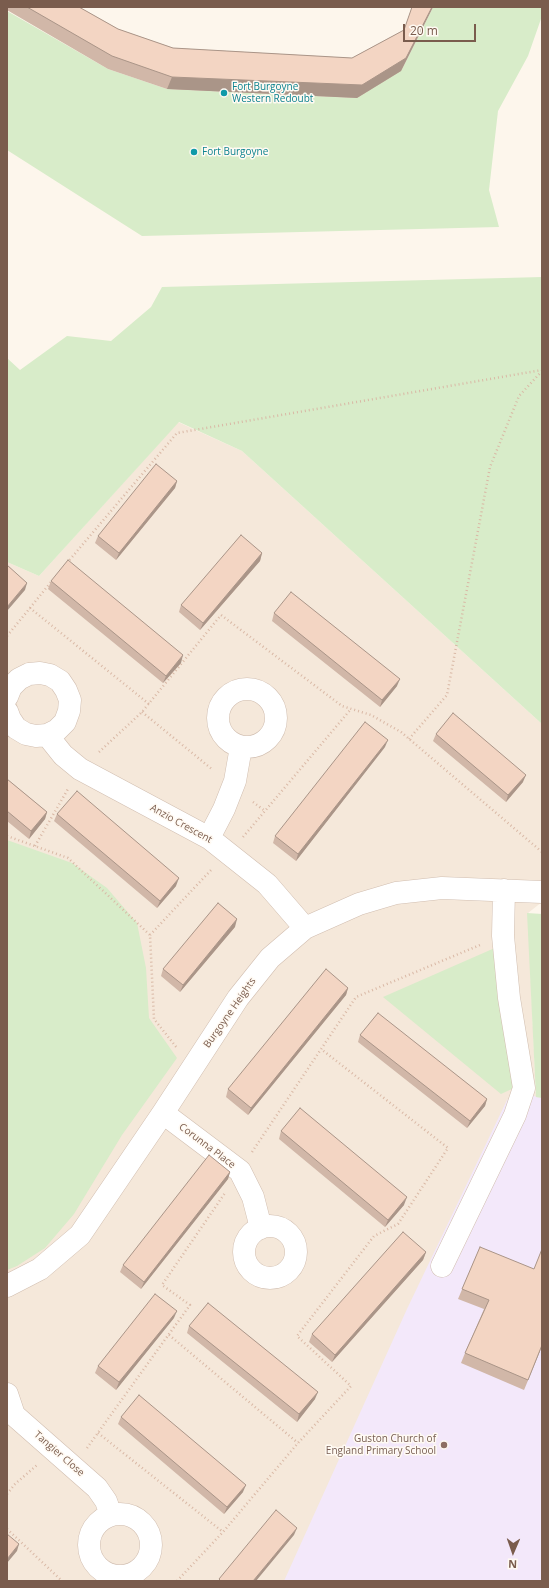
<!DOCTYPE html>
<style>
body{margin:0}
#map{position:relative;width:549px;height:1588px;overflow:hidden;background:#fdf6ec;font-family:"Open Sans",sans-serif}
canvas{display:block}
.frame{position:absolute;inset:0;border:8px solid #7a5c4d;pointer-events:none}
.north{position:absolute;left:493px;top:1532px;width:40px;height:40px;-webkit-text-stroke:3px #fffaf3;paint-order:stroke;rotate:182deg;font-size:11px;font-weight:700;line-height:16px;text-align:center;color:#7a5c4d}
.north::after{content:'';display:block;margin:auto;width:14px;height:18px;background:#7a5c4d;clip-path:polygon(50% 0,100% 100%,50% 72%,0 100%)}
.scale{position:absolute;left:403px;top:24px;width:73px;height:18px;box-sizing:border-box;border:2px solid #7a5c4d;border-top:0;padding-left:5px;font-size:12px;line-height:14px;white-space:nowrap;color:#7a5c4d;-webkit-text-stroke:3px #fffaf3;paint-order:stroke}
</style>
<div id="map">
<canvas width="549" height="1588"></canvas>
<div class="frame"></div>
<div class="north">N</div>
<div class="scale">20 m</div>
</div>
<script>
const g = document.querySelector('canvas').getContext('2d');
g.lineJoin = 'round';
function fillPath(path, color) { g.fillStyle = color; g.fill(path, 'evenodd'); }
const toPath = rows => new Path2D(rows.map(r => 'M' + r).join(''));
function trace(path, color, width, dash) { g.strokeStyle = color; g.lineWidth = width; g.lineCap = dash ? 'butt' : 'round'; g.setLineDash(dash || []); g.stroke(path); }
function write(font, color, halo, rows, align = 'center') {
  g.font = font + ' "Open Sans",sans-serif'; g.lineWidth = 3; g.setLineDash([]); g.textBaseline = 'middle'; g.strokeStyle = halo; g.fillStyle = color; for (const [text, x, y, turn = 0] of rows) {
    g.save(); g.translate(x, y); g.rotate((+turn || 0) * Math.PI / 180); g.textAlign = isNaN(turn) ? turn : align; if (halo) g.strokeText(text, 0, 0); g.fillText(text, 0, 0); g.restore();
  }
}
const residential = toPath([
 [178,422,242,451,542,724,542,902,528,913,536,1097,542,1098,542,1581,7,1581,7,562,39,576]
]);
const education = toPath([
 [524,1088,536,1097,542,1098,542,1581,284,1581,407,1309,507,1100]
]);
const green = toPath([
 [433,7,542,7,542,16,528,56,498,111,489,190,499,227,142,236,7,150,7,11,108,69,167,89,357,98,402,69],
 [542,277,542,724,242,451,179,422,39,576,7,562,7,358,20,370,67,336,111,341,151,307,162,287],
 [7,840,72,863,107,888,137,923,146,968,149,1018,177,1058,122,1135,74,1214,45,1248,17,1266,7,1270],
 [527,913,542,914,542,1098,536,1097],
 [497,947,514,1088,501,1094,383,997]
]);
const path = toPath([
 [67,563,177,433,542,370],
 [30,608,51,582],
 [7,636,30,608,149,704],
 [142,712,213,770],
 [409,739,447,695,490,467,519,396,542,371],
 [99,752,142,712,221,615,342,706,371,715,401,732,542,852],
 [253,802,265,811],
 [7,836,68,858,150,935,154,1019,177,1048],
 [243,837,351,709],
 [35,846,68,789],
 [150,935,212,869],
 [252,1152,356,997,480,945],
 [169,1335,298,1443],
 [98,1433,223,1532],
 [87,1448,190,1305,162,1285,225,1193],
 [7,1494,15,1484,37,1465],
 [7,1529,62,1581],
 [177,1581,223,1532,298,1443,351,1386,297,1336,374,1236,398,1224,448,1148,321,1049]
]);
const minor = toPath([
 '218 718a29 29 0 1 1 58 0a29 29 0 1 1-58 0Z',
 [7,697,11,687,19,679,29,674,40,673,50,675,60,681,66,690,70,700,69,711,65,722,57,730,47,735,36,736,26,734,16,728,10,719,7,711],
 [47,735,63,755,80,769,209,838,267,884,305,928],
 [209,838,224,809,235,781,241,747],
 [163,1113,240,1171,253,1197,261,1228],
 '244 1252a26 26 0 1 1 52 0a26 26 0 1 1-52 0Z',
 [442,1266,515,1115,524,1088,509,998,503,936,504,890],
 [7,1286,40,1269,80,1235,163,1113,238,998,270,958,305,928,359,904,396,893,442,888,542,892],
 [7,1394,14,1415,97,1488,106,1501,111,1515],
 '89 1545a31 31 0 1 1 62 0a31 31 0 1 1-62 0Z'
]);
const wall = toPath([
 [7,7,79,7,118,29,173,48,352,58,404,30,412,7,433,7,401,71,357,98,167,89,108,69,7,10],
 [177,481,175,488,116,560,95,543,98,536],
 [262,553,260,561,200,630,179,612,181,605],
 [51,581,181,663,163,683,48,589],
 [274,613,397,686,380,707,272,621],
 [436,734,523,782,506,802,433,741],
 [385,747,296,861,273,843,275,836],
 [7,779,47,812,45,819,29,839,7,821],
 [57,814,176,886,157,908,54,821],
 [235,927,180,992,161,976,163,969],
 [348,988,346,995,248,1115,226,1097,228,1089],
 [360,1035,487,1099,485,1106,467,1128,358,1042],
 [281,1131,404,1205,385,1227,279,1139],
 [230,1172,228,1179,141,1289,120,1272,123,1265],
 [480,1247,542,1346,524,1390,461,1363,465,1353,484,1309,458,1299],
 [426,1252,423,1260,332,1362,309,1342,312,1334],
 [174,1318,116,1390,95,1373,98,1366],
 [189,1326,315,1399,297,1422,187,1333],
 [121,1417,243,1492,224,1514,118,1424]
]);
const shadedWall = toPath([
 [432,7,433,7,401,71,357,98,167,89,172,77,362,85],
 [177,481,175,488,116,560,119,553],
 [262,553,260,561,200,630,203,623],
 [27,583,25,590,7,611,7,607],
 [183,655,181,663,163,683,166,676],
 [400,679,397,686,380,707,382,700],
 [388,740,385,747,296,861,298,854],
 [526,775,523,782,506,802,508,795],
 [47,812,45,819,29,839,31,831],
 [179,878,176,886,157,908,160,901],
 [237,919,235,927,180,992,183,985],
 [348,988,346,995,248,1115,251,1108],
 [487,1099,485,1106,467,1128,470,1121],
 [230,1172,228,1179,141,1289,144,1282],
 [407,1197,404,1205,385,1227,388,1220],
 [426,1252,423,1260,332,1362,335,1355],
 [177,1311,174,1318,116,1390,119,1382],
 [542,1345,542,1346,524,1390],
 [318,1392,315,1399,297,1422,299,1414],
 [246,1485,243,1492,224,1514,227,1507],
 [297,1528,294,1535,256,1581,253,1581],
 [19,1544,17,1551,7,1563,7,1559]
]);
const building = toPath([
 [27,7,79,7,118,29,173,48,352,58,404,30,412,7,432,7,406,58,362,85,172,77,112,56,27,7],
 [156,464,177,481,119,553,98,536,156,464],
 [241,535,262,553,203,623,181,605,241,535],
 [68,560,183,655,166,676,51,581,68,560],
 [7,565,27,583,7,607,7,565],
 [291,592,400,679,382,700,274,613,291,592],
 [453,713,526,775,508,795,436,734,453,713],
 [365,722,388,740,298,854,275,836,365,722],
 [7,779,47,812,31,831,7,811,7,779],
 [77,791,179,878,160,901,57,814,77,791],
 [218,903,237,919,183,985,163,969,218,903],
 [326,969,348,988,251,1108,228,1089,326,969],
 [378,1013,487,1099,470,1121,360,1035,378,1013],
 [300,1108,407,1197,388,1220,281,1131,300,1108],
 [209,1155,230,1172,144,1282,123,1265,209,1155],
 [403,1232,426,1252,335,1355,312,1334,403,1232],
 [480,1247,534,1269,542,1249,542,1345,528,1380,465,1353,489,1300,462,1289,480,1247],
 [155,1294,177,1311,119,1382,98,1366,155,1294],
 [208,1303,318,1392,299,1414,189,1326,208,1303],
 [139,1395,246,1485,227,1507,121,1417,139,1395],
 [276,1510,297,1528,253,1581,221,1581,219,1579,276,1510],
 [7,1534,19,1544,7,1559,7,1534]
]);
const markers = [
 [224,93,4,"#0f9aa8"],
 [194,152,4,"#0f9aa8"],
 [444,1445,4,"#8d6e63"]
];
const cultureNames = [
 ["Fort Burgoyne",232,87],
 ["Western Redoubt",232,99],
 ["Fort Burgoyne",202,152]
];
const streetNames = [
 ["Anzio Crescent",181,824,29],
 ["Burgoyne Heights",230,1013,-55],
 ["Corunna Place",207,1146,37],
 ["Tangier Close",59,1454,41]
];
const educationNames = [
 ["Guston Church of",436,1439],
 ["England Primary School",436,1451]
];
fillPath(residential, '#f5e8da');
fillPath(education, '#f3e8fa');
fillPath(green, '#d8ecc9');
trace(minor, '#d1beb0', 23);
trace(path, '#d9b8a5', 2.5, [1, 3]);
trace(minor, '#fff', 22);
fillPath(wall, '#d1b7a8');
fillPath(shadedWall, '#aa9588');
fillPath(building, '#f3d5c3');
trace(building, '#aa9588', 1);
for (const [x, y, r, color] of markers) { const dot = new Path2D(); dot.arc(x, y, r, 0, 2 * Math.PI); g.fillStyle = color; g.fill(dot); trace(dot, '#fffaf3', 1.5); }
write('10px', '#0d838f', '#fffaf3', cultureNames, 'left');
write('10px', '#7a5c4d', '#fffaf3', streetNames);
write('10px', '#785e54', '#fffaf3', educationNames, 'right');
</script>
